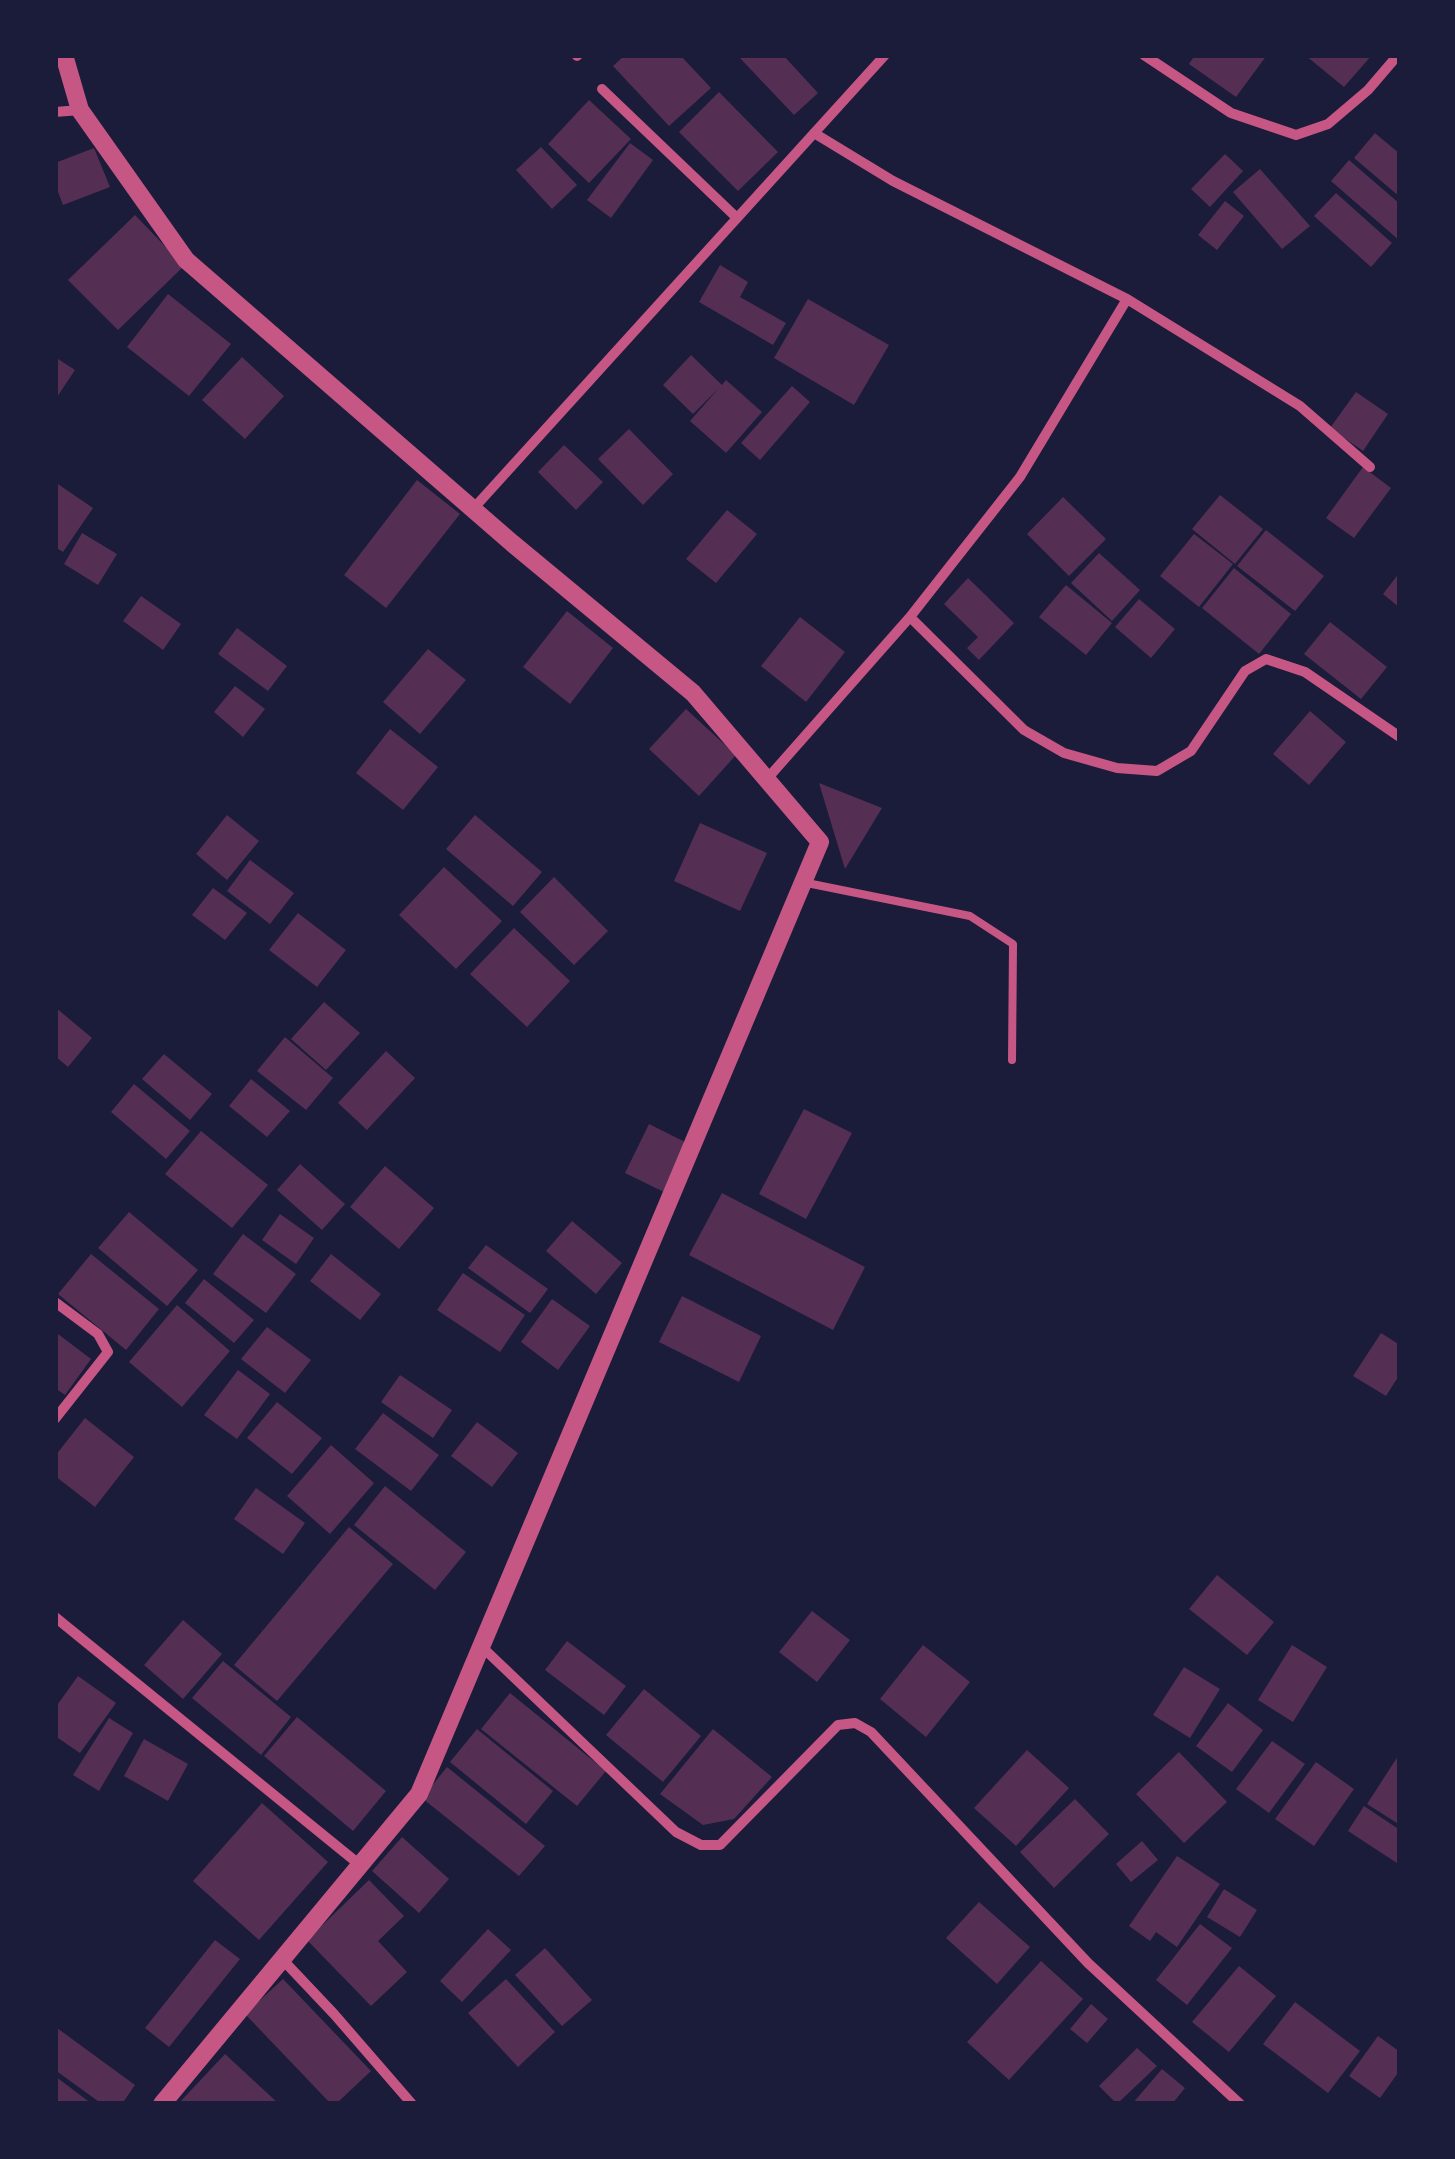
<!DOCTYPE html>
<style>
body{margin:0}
#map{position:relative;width:1455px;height:2159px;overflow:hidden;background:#1b1b3a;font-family:Merriweather,serif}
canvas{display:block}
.frame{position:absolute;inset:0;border:58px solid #1b1b3a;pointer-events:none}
</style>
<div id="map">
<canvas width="1455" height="2159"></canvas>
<div class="frame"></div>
</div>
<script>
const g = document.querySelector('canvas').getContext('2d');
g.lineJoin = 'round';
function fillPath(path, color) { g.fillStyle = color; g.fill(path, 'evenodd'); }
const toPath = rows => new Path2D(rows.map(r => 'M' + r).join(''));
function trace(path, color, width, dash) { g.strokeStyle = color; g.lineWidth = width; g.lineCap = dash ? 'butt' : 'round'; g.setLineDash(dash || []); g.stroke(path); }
const building = toPath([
 [625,55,680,55,711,88,669,126,613,66],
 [737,55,783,55,818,93,794,115],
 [1195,55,1267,55,1236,97,1189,64],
 [1305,55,1372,55,1344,87],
 [719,92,778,152,738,191,679,132],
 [589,100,631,139,589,183,548,144],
 [1375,133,1400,154,1400,197,1354,158],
 [630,143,653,160,611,218,587,200],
 [541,147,577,185,552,209,516,170],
 [94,148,110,187,63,205,55,184,55,163],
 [1225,154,1243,171,1210,207,1191,189],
 [1349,160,1400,204,1400,241,1331,181],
 [1260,169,1310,226,1282,249,1233,192],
 [1336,193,1392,243,1371,267,1314,216],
 [1225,201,1244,216,1217,250,1198,235],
 [135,215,184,266,118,330,68,280],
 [720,265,748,282,740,297,786,323,773,345,699,302],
 [168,294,231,344,189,396,127,347],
 [808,299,889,345,854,405,774,358],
 [691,355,722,385,726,380,762,412,726,453,690,421,719,388,693,414,663,385],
 [55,357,75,370,55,400],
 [242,357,284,396,245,439,202,400],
 [792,386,810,402,760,460,741,443],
 [1356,392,1388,414,1363,451,1330,428],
 [629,429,673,474,643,505,598,459],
 [564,445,603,482,576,510,538,472],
 [1363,467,1391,488,1354,538,1326,518],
 [417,480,460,514,386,608,344,575],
 [55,482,93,508,63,552,55,547],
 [1220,495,1263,529,1235,564,1192,529],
 [1063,497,1106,539,1069,576,1027,534],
 [727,510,757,534,716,583,686,559],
 [1266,530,1324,576,1295,611,1237,566],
 [82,533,117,554,98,585,64,564],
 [1194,534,1233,564,1199,607,1160,576],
 [1099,553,1140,590,1112,621,1071,583],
 [1234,568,1291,614,1259,654,1202,608],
 [1400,572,1400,608,1383,594],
 [968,578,1014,623,979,660,967,648,978,637,944,604],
 [1066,585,1112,623,1086,655,1039,617],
 [141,596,181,624,163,650,123,621],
 [1139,599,1175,629,1151,658,1115,627],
 [567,611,613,648,570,704,523,667],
 [800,617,845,652,806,702,761,666],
 [1330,622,1387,667,1361,699,1304,654],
 [237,628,287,666,268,691,218,654],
 [428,649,466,680,420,734,383,702],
 [235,686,265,709,243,737,214,712],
 [686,709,736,755,699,796,649,749],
 [1310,711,1346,742,1309,785,1273,754],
 [390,729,438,767,403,810,356,773],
 [819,783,882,808,845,869],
 [227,815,259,841,227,880,196,854],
 [475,815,542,872,513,906,446,849],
 [700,823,767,853,740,911,674,881],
 [250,860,294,893,270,924,227,891],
 [444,867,502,921,456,969,399,915],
 [554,877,608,931,574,965,520,912],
 [213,888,247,913,225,940,192,915],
 [298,913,346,950,317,987,269,950],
 [514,928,570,981,527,1027,470,974],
 [324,1002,360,1033,326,1070,291,1039],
 [55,1007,92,1038,68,1067,55,1056],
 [285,1037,333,1078,306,1110,257,1071],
 [386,1051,415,1078,367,1130,338,1103],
 [164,1054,212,1094,190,1120,142,1079],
 [251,1079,290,1111,267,1137,229,1106],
 [134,1084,190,1131,166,1159,111,1112],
 [804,1109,852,1133,806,1219,759,1194],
 [649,1124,689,1144,666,1193,625,1173],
 [201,1131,268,1185,232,1228,165,1174],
 [300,1164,345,1204,322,1230,277,1190],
 [385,1166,434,1208,399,1249,350,1207],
 [722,1193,865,1267,833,1330,689,1255],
 [129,1212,198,1270,167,1306,98,1248],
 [280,1214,314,1238,296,1264,262,1240],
 [572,1221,622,1263,596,1294,546,1251],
 [243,1234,296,1274,266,1313,213,1274],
 [486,1245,548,1289,530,1313,468,1268],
 [91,1254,159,1309,126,1350,58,1294],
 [331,1254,381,1294,360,1320,310,1281],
 [463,1273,525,1315,500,1352,437,1310],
 [204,1279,254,1320,234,1343,185,1303],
 [682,1296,761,1336,739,1382,659,1342],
 [552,1299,590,1326,558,1370,521,1342],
 [177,1305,230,1351,182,1407,129,1362],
 [267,1327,311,1360,285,1393,241,1359],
 [1381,1333,1400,1345,1400,1374,1386,1396,1353,1376],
 [58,1334,91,1359,65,1395,55,1388,55,1338],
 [238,1370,270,1394,237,1439,204,1415],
 [400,1375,452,1410,433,1438,381,1402],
 [277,1402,322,1438,292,1474,247,1438],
 [383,1413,439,1455,411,1491,355,1449],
 [85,1418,134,1457,95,1507,55,1476,55,1456],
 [477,1422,518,1453,492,1487,451,1456],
 [331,1445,374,1483,330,1534,287,1496],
 [385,1486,466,1552,435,1590,354,1525],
 [256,1488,305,1523,283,1554,234,1519],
 [349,1527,393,1564,277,1701,234,1665],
 [1217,1575,1274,1622,1247,1655,1189,1609],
 [812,1611,850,1640,817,1682,779,1652],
 [183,1620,222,1654,183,1699,144,1665],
 [567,1641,626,1686,604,1715,545,1670],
 [923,1645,970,1682,926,1737,880,1699],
 [1292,1645,1327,1667,1293,1722,1258,1700],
 [223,1661,291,1717,261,1755,192,1698],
 [1184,1667,1220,1689,1190,1738,1153,1715],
 [78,1676,116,1703,80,1753,55,1736,55,1708],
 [644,1689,701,1736,663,1782,606,1735],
 [510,1693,606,1771,577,1806,481,1729],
 [1228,1703,1263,1730,1232,1772,1196,1746],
 [297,1717,386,1791,353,1831,264,1756],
 [109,1718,133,1733,99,1791,73,1775],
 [477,1729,553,1791,526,1824,450,1762],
 [713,1729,772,1777,734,1819,703,1825,660,1794],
 [144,1739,188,1764,168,1801,124,1776],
 [1272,1741,1305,1764,1269,1813,1236,1789],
 [1027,1750,1069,1788,1016,1846,974,1808],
 [1179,1752,1227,1802,1184,1843,1136,1794],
 [1400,1753,1400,1825,1367,1804],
 [1316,1762,1354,1789,1314,1846,1275,1819],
 [447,1767,545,1846,519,1876,422,1798],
 [1075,1799,1109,1834,1054,1888,1020,1852],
 [262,1803,328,1862,259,1940,193,1881],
 [1364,1806,1400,1830,1400,1865,1348,1831],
 [402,1837,449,1879,419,1913,372,1871],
 [1142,1841,1158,1860,1131,1882,1116,1864],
 [1177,1856,1220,1884,1177,1947,1156,1932,1150,1941,1129,1926],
 [369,1880,404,1916,378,1941,407,1972,371,2006,307,1940],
 [1224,1889,1257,1910,1240,1937,1207,1917],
 [979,1902,1030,1947,997,1984,946,1938],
 [1200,1924,1232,1948,1187,2005,1156,1980],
 [488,1929,511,1950,462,2002,440,1981],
 [215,1940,240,1959,169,2047,145,2028],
 [545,1948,592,2000,562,2026,515,1975],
 [1041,1961,1083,1999,1009,2080,967,2042],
 [1239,1966,1276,1996,1229,2052,1192,2022],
 [283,1979,371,2071,336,2104,331,2104,245,2014],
 [506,1979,555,2032,518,2067,468,2013],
 [1295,2002,1360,2051,1328,2093,1263,2044],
 [1091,2004,1108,2019,1087,2043,1070,2029],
 [57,2028,135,2085,122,2104,102,2104,55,2070],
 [1378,2036,1400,2052,1400,2070,1380,2098,1349,2076],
 [1137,2048,1157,2066,1117,2104,1099,2086],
 [225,2054,279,2104,178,2104],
 [1162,2069,1185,2088,1172,2104,1132,2104],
 [55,2076,92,2104,55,2104]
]);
const service = toPath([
 [802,882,970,916,1013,944,1012,1060]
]);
const minor = toPath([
 [1144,55,1231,113,1296,135,1328,124,1368,90,1398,55],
 [577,56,578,55],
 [602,89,737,218],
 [55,112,80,110],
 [814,133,893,181,1127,299,1300,406,1370,467],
 [473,509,885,55],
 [910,617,1024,730,1064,753,1117,768,1157,771,1191,751,1245,671,1266,659,1305,672,1400,737],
 [767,779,910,617,1020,477,1127,299],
 [55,1302,98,1334,108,1352,55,1419],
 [55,1617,360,1865],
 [481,1646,676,1832,701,1845,720,1845,838,1725,855,1723,871,1732,1088,1963,1240,2104],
 [282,1959,334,2014,412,2104]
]);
const tertiary = toPath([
 [64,55,80,110,186,260,512,543,693,693,820,842,419,1794,162,2104]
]);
fillPath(building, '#542f53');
trace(service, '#c65784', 8);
trace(minor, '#c65784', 10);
trace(tertiary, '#c65784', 18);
</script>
